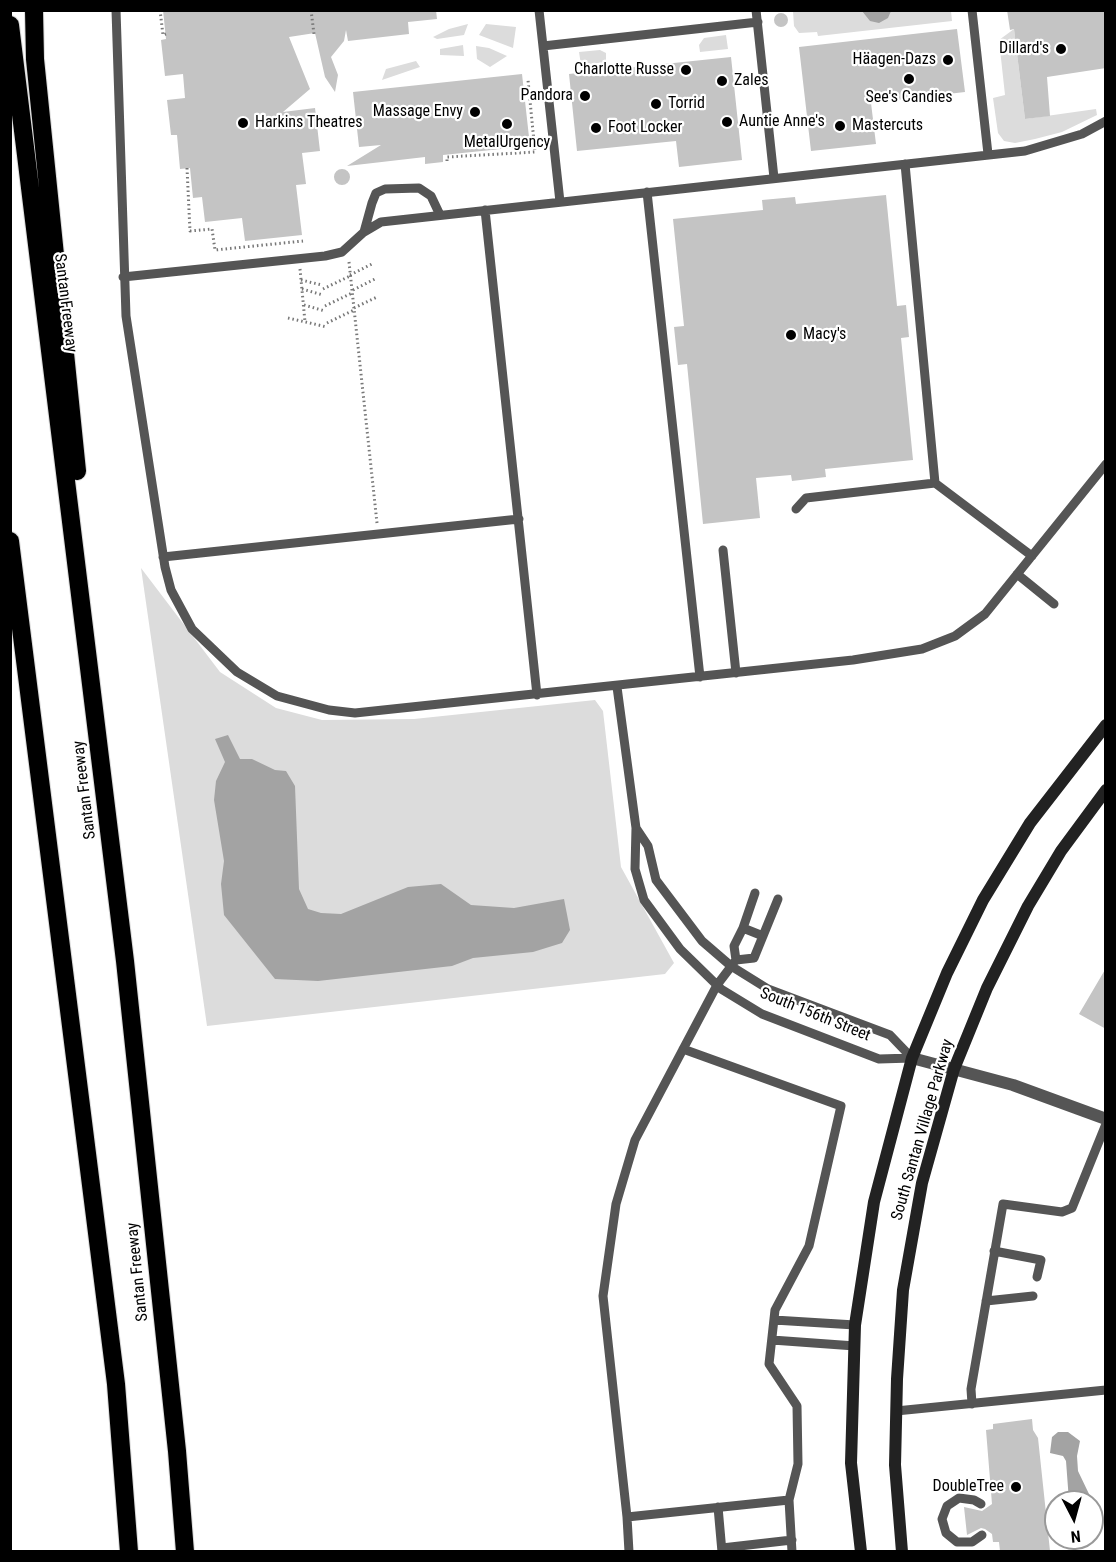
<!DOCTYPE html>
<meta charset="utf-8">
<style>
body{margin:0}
#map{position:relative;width:1116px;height:1562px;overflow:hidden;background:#fff;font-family:"Roboto Condensed",sans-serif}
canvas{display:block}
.frame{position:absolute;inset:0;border:12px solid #000;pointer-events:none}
.north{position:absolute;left:1044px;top:1490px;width:60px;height:60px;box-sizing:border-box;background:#fff;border:2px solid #999;border-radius:50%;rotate:174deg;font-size:16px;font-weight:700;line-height:24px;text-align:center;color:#000}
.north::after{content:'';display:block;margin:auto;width:21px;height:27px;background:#000;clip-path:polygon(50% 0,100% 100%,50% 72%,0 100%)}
</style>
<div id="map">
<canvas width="1116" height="1562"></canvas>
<div class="frame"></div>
<div class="north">N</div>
</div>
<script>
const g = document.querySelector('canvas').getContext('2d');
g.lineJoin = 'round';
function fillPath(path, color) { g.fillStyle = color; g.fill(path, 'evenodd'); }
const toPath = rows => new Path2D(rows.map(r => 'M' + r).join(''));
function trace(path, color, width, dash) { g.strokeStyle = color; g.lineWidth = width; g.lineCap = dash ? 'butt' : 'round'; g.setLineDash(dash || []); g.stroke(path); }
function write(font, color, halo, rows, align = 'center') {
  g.font = font + ' "Roboto Condensed",sans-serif'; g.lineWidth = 4.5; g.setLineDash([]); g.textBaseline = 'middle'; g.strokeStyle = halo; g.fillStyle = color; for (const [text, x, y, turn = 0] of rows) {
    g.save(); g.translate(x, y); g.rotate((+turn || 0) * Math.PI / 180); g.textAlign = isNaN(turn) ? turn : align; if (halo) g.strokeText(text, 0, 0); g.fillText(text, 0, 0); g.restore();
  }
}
const green = toPath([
 [793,11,951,11,952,21,818,36,817,32,799,33,794,26],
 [468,24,464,35,437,39,433,37,449,29],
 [486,24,516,27,513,48,479,35],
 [1014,29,1025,119,1096,109,1097,115,1062,132,1035,139,1015,143,1004,141,998,133,993,98,1005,95,999,40],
 [726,35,728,49,700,52,699,45,704,38],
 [463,45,464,56,440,55,440,49],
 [476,46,489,48,507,56,490,67,477,59],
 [600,50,606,53,606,62,581,65,579,52],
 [416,61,420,67,382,80,386,69],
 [141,568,220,672,276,708,322,720,414,719,595,700,603,711,621,867,674,963,665,974,207,1026]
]);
const water = toPath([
 [862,11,862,10,891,11,888,18,879,23,870,21],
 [228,735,240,759,252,759,275,770,286,771,295,786,299,889,308,909,321,913,341,914,408,887,441,884,471,905,514,908,564,899,570,930,562,943,533,952,473,958,452,966,318,981,275,979,224,915,221,884,224,861,214,800,216,781,225,762,215,739],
 [1058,1432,1068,1432,1080,1441,1077,1456,1078,1471,1089,1494,1085,1502,1069,1501,1066,1461,1063,1456,1050,1453,1052,1437]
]);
const building = toPath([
 [163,10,436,10,437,19,408,22,409,34,348,41,346,30,344,41,331,57,338,75,335,92,325,77,315,33,289,37,310,89,283,112,315,108,320,151,302,153,306,184,296,185,302,235,245,241,242,218,205,222,202,197,193,198,190,168,180,169,177,135,171,135,167,100,185,98,183,74,165,76,161,40,166,39],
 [1007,10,1106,10,1106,68,1047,77,1050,116,1025,119,1014,29,1010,30],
 '774 20a7 7 0 1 1 14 0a7 7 0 1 1-14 0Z',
 [957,29,965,92,871,103,876,144,811,151,799,47],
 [731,57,742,160,679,167,676,141,577,151,569,74],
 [522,74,530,146,443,155,443,162,425,164,425,157,347,166,381,145,359,147,353,92],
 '334 177a8 8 0 1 1 16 0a8 8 0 1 1-16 0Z',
 [886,195,897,306,906,305,909,337,901,338,913,460,825,469,826,477,792,481,791,475,756,478,760,518,703,524,687,364,678,365,674,327,684,326,673,219,763,210,762,200,795,197,796,204],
 [1106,968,1106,1029,1079,1014],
 [1032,1419,1033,1430,1038,1438,1050,1551,1000,1551,999,1542,993,1542,992,1534,985,1529,981,1528,967,1535,964,1507,982,1511,992,1504,986,1430,993,1429,993,1424]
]);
const path = toPath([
 [160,10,163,35,166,34],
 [311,10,314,34],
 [447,161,447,157,535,152,528,80],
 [187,168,190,231,212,229,215,250,303,241],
 [349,262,377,523],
 [300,269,305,322],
 [350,275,374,263],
 [301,280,322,285],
 [302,289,323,295],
 [323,289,350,276],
 [353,290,375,279],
 [304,305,325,311],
 [325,306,352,293],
 [354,308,377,297],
 [288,318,327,327],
 [327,323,354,310]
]);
const lane = toPath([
 [116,10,126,316,165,567,171,590,192,629,237,672,277,696,329,710,355,713,853,660,922,649,955,636,985,614,1106,464],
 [539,10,560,202],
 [756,10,774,178],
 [972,10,988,154],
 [543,46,758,22],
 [905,164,935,483],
 [647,192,700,677],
 [485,210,537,695],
 [364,232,372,203,376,193,385,189,419,188,431,196,440,215],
 [123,277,325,256,342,252,364,232,381,222,1025,151,1082,134,1106,121],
 [796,509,806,498,935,483,1032,556],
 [723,550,736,673],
 [163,557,519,519],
 [1017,574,1054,604],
 [617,687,636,828,635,869,644,900,680,949,721,989,762,1014,879,1059,912,1058],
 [636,828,648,846,656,880,702,941,731,966,768,989,890,1035,912,1058],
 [743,928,763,936],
 [736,960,734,946,743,928,755,893],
 [683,1049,841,1106,809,1246,775,1310,769,1364,797,1406,798,1464,789,1500,627,1517,603,1296,616,1204,635,1140,717,985,736,960,754,958,778,899],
 [994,1251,1041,1260,1037,1277],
 [986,1301,1033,1296],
 [774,1320,855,1325],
 [772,1340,855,1346],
 [972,1404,971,1389,1003,1204,1062,1212,1072,1208,1106,1124],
 [896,1411,1106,1390],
 [789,1500,792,1552],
 [981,1504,974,1500,959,1498,947,1506,942,1519,946,1533,957,1542,972,1542,982,1535],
 [718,1507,722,1552],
 [627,1517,629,1552],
 [722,1548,792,1540]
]);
const street = toPath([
 [912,1058,1013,1085,1106,1119]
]);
const secondary = toPath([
 [861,1552,851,1463,855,1325,874,1202,912,1058,947,973,983,900,1030,823,1106,725],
 [902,1552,895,1465,897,1379,903,1290,922,1183,954,1069,987,988,1028,906,1061,851,1106,790]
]);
const highway = toPath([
 [34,10,35,59,77,471],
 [10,25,125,961,177,1451,185,1552],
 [10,541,116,1384,129,1552]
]);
const markers = [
 [1061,49,6,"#000"],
 [948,60,6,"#000"],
 [686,70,6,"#000"],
 [909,79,6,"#000"],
 [722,81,6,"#000"],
 [585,96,6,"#000"],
 [656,104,6,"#000"],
 [475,112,6,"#000"],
 [727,122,6,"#000"],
 [243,123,6,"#000"],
 [507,124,6,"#000"],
 [840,126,6,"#000"],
 [596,128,6,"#000"],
 [791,335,6,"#000"],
 [1016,1487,6,"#000"]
];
const poiNames = [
 ["Dillard's",1049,49,"right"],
 ["Häagen-Dazs",936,60,"right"],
 ["Charlotte Russe",674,70,"right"],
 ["Zales",734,81],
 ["Pandora",573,96,"right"],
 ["See's Candies",909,98,"center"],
 ["Torrid",668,104],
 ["Massage Envy",463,112,"right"],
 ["Auntie Anne's",739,122],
 ["Harkins Theatres",255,123],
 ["Mastercuts",852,126],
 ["Foot Locker",608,128],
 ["MetalUrgency",507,143,"center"],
 ["Macy's",803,335],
 ["DoubleTree",1004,1487,"right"]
];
const streetNames = [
 ["Santan Freeway",65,303,83],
 ["Santan Freeway",85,790,-97],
 ["South 156th Street",815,1015,22],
 ["South Santan Village Parkway",923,1130,-74],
 ["Santan Freeway",138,1272,-96]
];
fillPath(green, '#dcdcdc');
fillPath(water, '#a3a3a3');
fillPath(building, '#c4c4c4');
trace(highway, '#dbdbdb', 20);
trace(path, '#777', 3, [1.5, 3]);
trace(lane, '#555', 9);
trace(street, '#555', 12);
trace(secondary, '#222', 12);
trace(highway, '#000', 18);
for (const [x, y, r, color] of markers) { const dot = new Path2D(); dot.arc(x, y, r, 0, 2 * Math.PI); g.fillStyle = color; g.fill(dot); trace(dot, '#fff', 2); }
write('16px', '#000', '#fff', poiNames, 'left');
write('16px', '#000', '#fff', streetNames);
</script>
